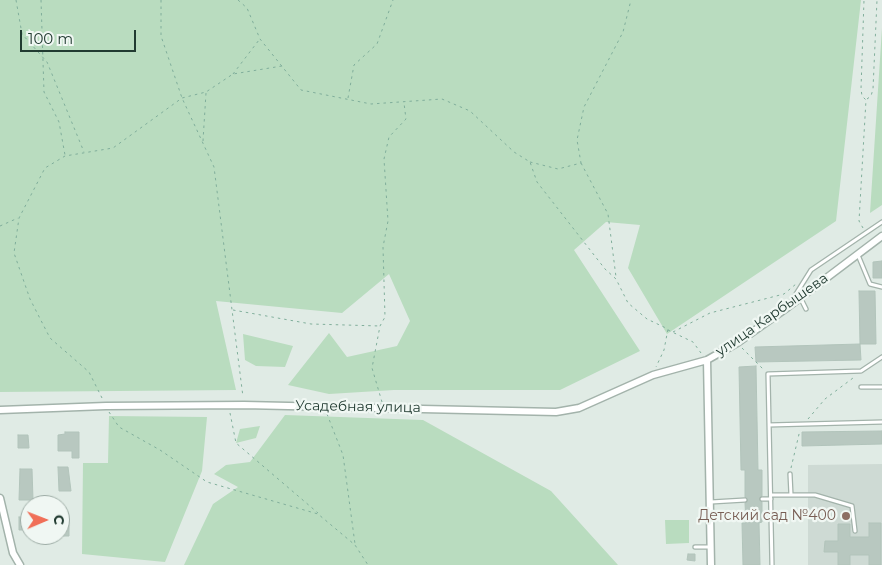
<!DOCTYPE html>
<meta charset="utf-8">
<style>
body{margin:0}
#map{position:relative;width:882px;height:565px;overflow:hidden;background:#e0ebe5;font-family:Montserrat,sans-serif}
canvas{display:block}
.north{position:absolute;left:20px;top:495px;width:50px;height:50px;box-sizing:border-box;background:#f0f7f3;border:1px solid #9daca5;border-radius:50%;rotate:89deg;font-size:14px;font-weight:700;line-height:20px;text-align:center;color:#213b31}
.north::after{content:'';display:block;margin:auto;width:18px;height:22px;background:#f06f58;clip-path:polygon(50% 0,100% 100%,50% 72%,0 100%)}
.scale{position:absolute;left:20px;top:30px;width:116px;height:22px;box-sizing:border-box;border:2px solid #213b31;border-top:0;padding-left:6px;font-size:15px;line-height:18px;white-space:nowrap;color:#213b31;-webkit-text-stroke:4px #f0f7f3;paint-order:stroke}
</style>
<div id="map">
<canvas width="882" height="565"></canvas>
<div class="north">С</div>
<div class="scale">100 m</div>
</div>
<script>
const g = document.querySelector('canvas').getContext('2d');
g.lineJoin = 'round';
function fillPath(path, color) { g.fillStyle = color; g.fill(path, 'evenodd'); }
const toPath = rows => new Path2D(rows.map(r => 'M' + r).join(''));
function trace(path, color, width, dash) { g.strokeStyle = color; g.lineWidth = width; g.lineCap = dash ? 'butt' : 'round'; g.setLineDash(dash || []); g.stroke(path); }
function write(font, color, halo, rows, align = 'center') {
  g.font = font + ' Montserrat,sans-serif'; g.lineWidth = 4.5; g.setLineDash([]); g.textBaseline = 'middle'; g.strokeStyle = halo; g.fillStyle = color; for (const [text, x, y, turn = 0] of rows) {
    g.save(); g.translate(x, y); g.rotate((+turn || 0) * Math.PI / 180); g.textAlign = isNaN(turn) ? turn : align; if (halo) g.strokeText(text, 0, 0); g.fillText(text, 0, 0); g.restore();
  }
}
const built = toPath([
 [882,464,882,565,808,565,808,465]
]);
const green = toPath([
 [0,0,861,0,836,221,667,334,628,268,640,225,606,222,574,250,640,351,560,390,394,390,329,394,288,385,329,333,347,357,397,346,410,321,389,274,342,313,216,301,236,390,0,392],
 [882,28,882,205,870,213],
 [243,334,293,346,285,367,256,366,245,360],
 [285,415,423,420,551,491,618,565,184,565,213,504,238,487,214,474,226,465,250,462],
 [109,416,207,417,202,471,165,562,82,554,83,463,108,463],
 [260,426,256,438,236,443,240,429],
 [665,520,689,520,689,543,666,544]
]);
const building = toPath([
 [882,261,882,278,873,278,873,262,882,261],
 [859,291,875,291,876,344,860,344,859,291],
 [860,344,861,360,756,362,755,347,860,344],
 [756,366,758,470,762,470,762,496,759,499,762,502,762,522,759,523,760,565,743,565,742,523,746,523,745,503,748,500,745,497,745,470,741,470,739,367,756,366],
 [882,431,882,444,802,446,802,432,882,431],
 [65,432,79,432,79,458,72,458,72,451,58,451,58,435,65,434,65,432],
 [18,435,28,435,29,448,18,448,18,435],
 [58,467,68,467,71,491,59,491,58,467],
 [20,469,32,469,33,500,19,500,20,469],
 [19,517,29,517,29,530,19,530,19,517],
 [60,521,69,521,69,536,60,536,60,521],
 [869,523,881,523,881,565,869,565,869,555,850,555,850,565,838,565,838,552,824,552,825,541,838,541,838,524,850,524,850,537,869,537,869,523],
 [688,554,695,554,695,561,687,560,688,554]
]);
const path = toPath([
 [16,0,22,34,47,62,84,152],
 [41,0,44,92,59,122,65,155],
 [161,0,161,36,182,98,214,167,243,397],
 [238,0,247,8,260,39,301,90,371,104,442,99,470,111,514,152,530,162,537,182,605,269,616,279,628,303,647,319,668,329,664,350,656,367],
 [233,74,259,40],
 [348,98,354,65,377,44,393,0],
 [867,99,871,96,873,89,877,0],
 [203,141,206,93],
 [530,162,558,169,581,163,577,140,584,107,623,32,631,0],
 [581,163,608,214,616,277],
 [0,226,18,218],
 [863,228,859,221,866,100,862,96,861,89,864,0],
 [233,310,311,324,380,326],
 [668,330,693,342,701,353],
 [673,332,710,313,784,294,796,284],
 [742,348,764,370],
 [102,398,89,372,50,338,30,299,14,253,19,218,45,168,65,156,113,148,182,98,206,92,233,74,282,66],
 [382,402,372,368,380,326,385,317,383,247,388,221,384,159,389,137,406,119,404,103],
 [109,412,119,427,160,450,207,482,318,514,355,545,368,565],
 [230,413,236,443,318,513],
 [327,414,343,455,355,544],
 [808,419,825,399,853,378],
 [791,468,800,430]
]);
const service = toPath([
 [858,255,870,284,882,287],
 [800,297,806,309],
 [791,302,811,270,882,222],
 [861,387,882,387],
 [769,425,882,422],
 [790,474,791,495],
 [771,495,815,495,852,506,855,531],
 [762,499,771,499],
 [711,502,745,500],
 [695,547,711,547],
 [772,565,768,374,861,371,882,357]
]);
const minor = toPath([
 [707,360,711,565],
 [0,410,106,406,244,405,556,412,579,408,653,375,707,360,737,343,788,307,882,236],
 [0,498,13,553,20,565]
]);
const markers = [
 [846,516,5,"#8d6e63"]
];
const streetNames = [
 ["улица Карбышева",772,315,-35],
 ["Усадебная улица",358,407,1]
];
const educationNames = [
 ["Детский сад №400",836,516]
];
fillPath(built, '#cedad4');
fillPath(green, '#b9dcbf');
fillPath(building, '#b8c8c0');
trace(building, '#b2c4bb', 1);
trace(service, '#a3b3ab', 5.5);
trace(minor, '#a3b3ab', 9);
trace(path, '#80ae9b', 1, [2.5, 4]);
trace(service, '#fff', 3);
trace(minor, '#fff', 6);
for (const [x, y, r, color] of markers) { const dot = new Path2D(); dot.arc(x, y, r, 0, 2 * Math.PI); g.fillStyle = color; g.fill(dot); trace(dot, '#f0f7f3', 2); }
write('14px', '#213b31', '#f0f7f3', streetNames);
write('14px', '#785e54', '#f0f7f3', educationNames, 'right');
</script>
